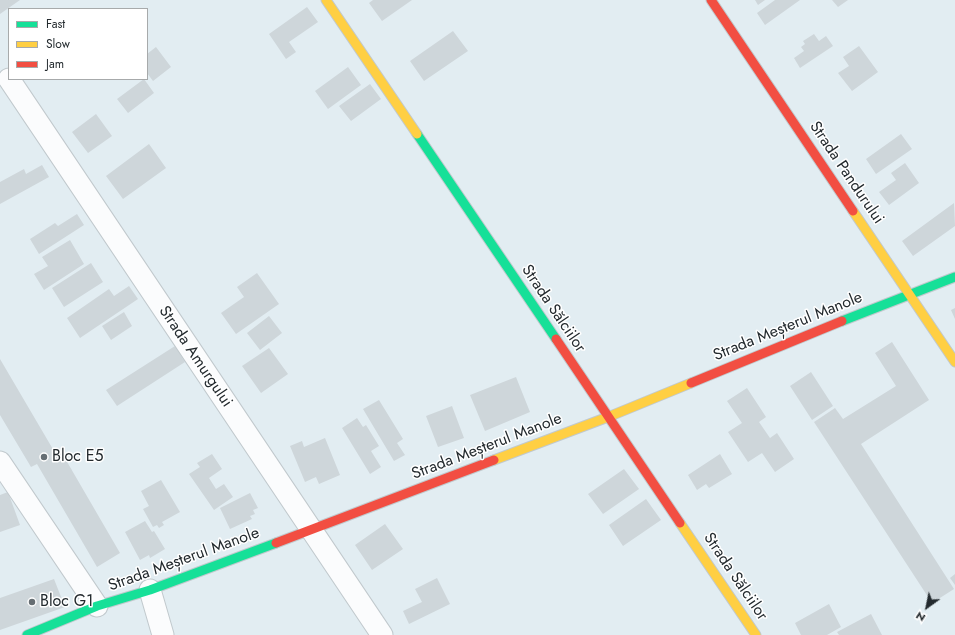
<!DOCTYPE html>
<meta charset="utf-8">
<style>
body{margin:0}
#map{position:relative;width:955px;height:635px;overflow:hidden;background:#e2edf2;font-family:Jost,sans-serif}
canvas{display:block}
.legend{position:absolute;left:8px;top:8px;width:140px;height:72px;box-sizing:border-box;background:#fff;border:1px solid #a7aaab;margin:0;padding:5px 7px;list-style:none;font-size:12px;color:#232a2e}
.legend li{display:flex;align-items:center;gap:8px;height:20px}
.legend b{width:20px;border:1px solid #a7aaab}
.north{position:absolute;left:907px;top:587px;width:40px;height:40px;-webkit-text-stroke:3px #fff;paint-order:stroke;rotate:213deg;font-size:11px;font-weight:700;line-height:16px;text-align:center;color:#232a2e}
.north::after{content:'';display:block;margin:auto;width:14px;height:18px;background:#232a2e;clip-path:polygon(50% 0,100% 100%,50% 72%,0 100%)}
</style>
<div id="map">
<canvas width="955" height="635"></canvas>
<ul class="legend">
<li><b style="height:5px;background:#16e098"></b>Fast</li>
<li><b style="height:5px;background:#ffcf43"></b>Slow</li>
<li><b style="height:5px;background:#f24e42"></b>Jam</li>
</ul>
<div class="north">N</div>
</div>
<script>
const g = document.querySelector('canvas').getContext('2d');
g.lineJoin = 'round';
function fillPath(path, color) { g.fillStyle = color; g.fill(path, 'evenodd'); }
const toPath = rows => new Path2D(rows.map(r => 'M' + r).join(''));
function trace(path, color, width, dash) { g.strokeStyle = color; g.lineWidth = width; g.lineCap = dash ? 'butt' : 'round'; g.setLineDash(dash || []); g.stroke(path); }
function write(font, color, halo, rows, align = 'center') {
  g.font = font + ' Jost,sans-serif'; g.lineWidth = 3; g.setLineDash([]); g.textBaseline = 'middle'; g.strokeStyle = halo; g.fillStyle = color; for (const [text, x, y, turn = 0] of rows) {
    g.save(); g.translate(x, y); g.rotate((+turn || 0) * Math.PI / 180); g.textAlign = isNaN(turn) ? turn : align; if (halo) g.strokeText(text, 0, 0); g.fillText(text, 0, 0); g.restore();
  }
}
const building = toPath([
 [0,0,20,0,0,14],
 [373,0,412,0,382,21,369,3],
 [755,0,765,0,758,5],
 [775,0,800,0,765,25,757,13],
 [832,0,848,0,838,7],
 [307,7,318,22,289,42,296,52,286,59,269,34],
 [453,31,468,51,424,81,410,61],
 [814,34,819,41,826,36,833,46,800,68,794,58,804,51,801,47,805,44,803,41],
 [859,46,878,72,852,91,838,73,849,66,843,57],
 [156,47,171,67,153,81,147,73,147,54],
 [348,67,361,85,328,109,315,91],
 [144,79,154,93,128,113,117,99],
 [370,84,381,99,351,121,339,106],
 [96,114,112,136,88,153,72,132],
 [901,134,912,149,876,174,866,159],
 [149,144,166,168,123,199,106,176],
 [905,163,919,183,889,205,879,192,896,180,891,173],
 [42,165,49,177,0,204,0,182,24,169,26,174],
 [954,203,955,226,913,256,902,241],
 [77,214,84,225,39,254,30,239,55,223,58,226],
 [70,240,84,264,44,290,34,274,48,266,42,257],
 [91,263,103,282,64,307,52,288],
 [257,273,279,304,236,334,221,313,244,297,237,287],
 [129,286,138,299,80,338,67,318,109,289,114,296],
 [955,308,955,319,951,310],
 [124,312,132,326,111,340,102,326],
 [269,316,282,333,260,350,247,333],
 [892,342,929,400,861,444,954,589,932,603,814,422,835,408,843,419,896,386,875,353],
 [175,346,185,362,117,406,106,390],
 [269,348,288,374,261,393,242,366],
 [0,359,54,451,59,448,120,553,97,567,37,464,31,467,0,415],
 [811,372,833,406,812,420,790,386],
 [516,377,530,412,485,431,470,395],
 [747,388,766,417,759,422,770,438,777,433,794,459,775,472,762,453,748,462,728,432,742,423,727,401],
 [379,400,403,439,397,443,405,455,394,461,363,409],
 [452,406,464,438,438,447,426,416],
 [357,418,363,427,366,425,379,446,371,451,381,467,370,474,342,428],
 [325,438,340,475,319,484,316,477,305,482,290,446,302,441,304,447],
 [212,454,222,469,209,478,216,489,224,484,233,497,214,510,189,474,200,467,197,463],
 [720,454,732,474,709,488,706,484,697,490,688,475],
 [624,469,639,489,603,514,588,494],
 [161,480,180,512,162,522,164,525,159,528,157,525,153,527,143,509,149,506,141,491],
 [8,492,20,525,0,532,0,495],
 [250,493,258,508,253,510,255,514,250,516,252,519,230,529,220,508],
 [646,499,661,520,623,546,609,525],
 [145,521,152,532,154,531,165,549,150,558,149,555,140,560,125,532],
 [385,524,403,549,372,570,355,545],
 [955,574,955,585,950,578],
 [437,578,450,604,409,624,403,611,422,602,415,589],
 [54,579,65,607,0,630,0,598],
 [829,604,841,627,827,635,801,635,795,623],
 [871,614,882,635,839,635,837,632]
]);
const street = toPath([
 [9,79,382,635],
 [0,462,97,606],
 [150,590,163,635]
]);
const fast = toPath([
 [417,134,556,339],
 [842,321,955,277],
 [27,635,97,606,150,590,276,543]
]);
const slow = toPath([
 [326,0,417,134],
 [853,211,955,362],
 [494,460,608,417,691,383],
 [680,523,756,635]
]);
const jam = toPath([
 [711,0,853,211],
 [556,339,680,523],
 [691,383,842,321],
 [276,543,494,460]
]);
const markers = [
 [44,457,4,"#666e73"],
 [32,602,4,"#666e73"]
];
const streetNames = [
 ["Strada Pandurului",846,173,56],
 ["Strada Sălciilor",553,309,56],
 ["Strada Meșterul Manole",788,327,-22],
 ["Strada Amurgului",195,357,56],
 ["Strada Meșterul Manole",487,447,-21],
 ["Strada Meșterul Manole",184,560,-20],
 ["Strada Sălciilor",735,577,56]
];
const poiNames = [
 ["Bloc E5",52,457],
 ["Bloc G1",40,602]
];
fillPath(building, '#ced6da');
trace(street, '#c1c9cd', 23);
trace(fast, '#c1c9cd', 11);
trace(slow, '#c1c9cd', 11);
trace(jam, '#c1c9cd', 11);
trace(street, '#fbfcfd', 21);
trace(fast, '#16e098', 9);
trace(slow, '#ffcf43', 9);
trace(jam, '#f24e42', 9);
for (const [x, y, r, color] of markers) { const dot = new Path2D(); dot.arc(x, y, r, 0, 2 * Math.PI); g.fillStyle = color; g.fill(dot); trace(dot, '#fff', 1.5); }
write('16px', '#232a2e', '#fff', streetNames);
write('16px', '#232a2e', '#fff', poiNames, 'left');
</script>
